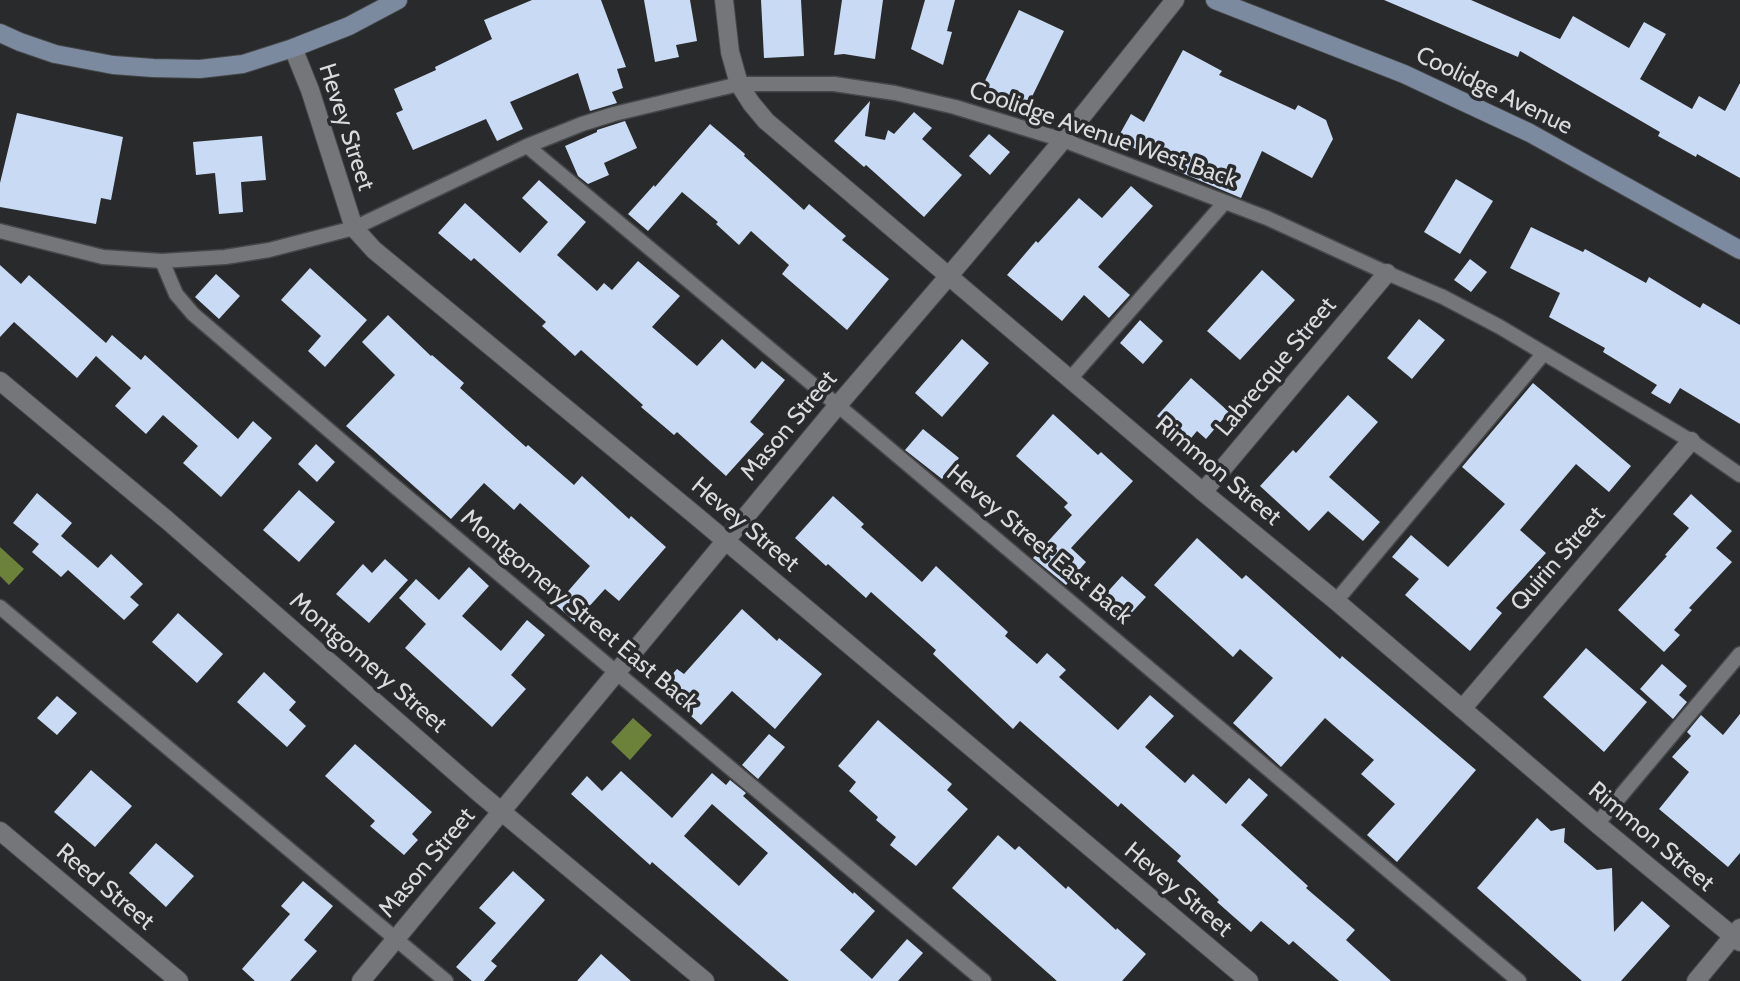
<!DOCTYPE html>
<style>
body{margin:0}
canvas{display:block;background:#292a2c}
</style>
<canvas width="1740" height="981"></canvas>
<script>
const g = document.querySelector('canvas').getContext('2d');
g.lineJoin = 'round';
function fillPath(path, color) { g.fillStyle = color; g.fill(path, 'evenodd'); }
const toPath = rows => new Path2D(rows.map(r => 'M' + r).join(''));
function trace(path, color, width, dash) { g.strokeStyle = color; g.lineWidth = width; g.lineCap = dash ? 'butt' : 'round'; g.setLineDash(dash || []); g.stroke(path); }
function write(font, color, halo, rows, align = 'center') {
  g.font = font + ' Cabin,sans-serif'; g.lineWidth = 7; g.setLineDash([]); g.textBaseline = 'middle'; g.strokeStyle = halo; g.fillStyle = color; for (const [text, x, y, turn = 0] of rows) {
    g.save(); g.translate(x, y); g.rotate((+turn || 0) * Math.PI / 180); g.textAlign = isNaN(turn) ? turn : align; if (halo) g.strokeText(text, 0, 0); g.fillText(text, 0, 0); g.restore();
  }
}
const water = toPath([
 [0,547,24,569,9,585,0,576],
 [633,718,652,735,630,760,611,742]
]);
const building = toPath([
 [532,0,601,0,626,67,617,69,623,88,612,92,617,103,590,111,578,73,510,102,523,129,497,141,486,119,413,150,396,113,403,110,394,89,436,70,435,67,492,39,484,20],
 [644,0,690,0,697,41,676,45,679,57,655,62],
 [761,0,801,0,804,56,764,58],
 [842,0,883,0,875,59,844,54,834,55],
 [925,0,955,0,947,31,952,32,943,65,911,49],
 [1384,0,1471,0,1560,39,1573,16,1629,48,1644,22,1666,34,1640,79,1692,109,1699,96,1725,111,1740,83,1740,178,1697,154,1696,157,1658,136,1660,132,1520,51,1518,57],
 [1019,10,1064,31,1027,107,983,85],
 [1183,50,1222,71,1219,75,1295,110,1298,105,1326,120,1333,139,1312,178,1262,151,1241,198,1175,170,1117,139,1131,114,1144,122],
 [870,101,865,136,885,140,888,130,894,134,914,112,932,128,922,139,962,175,924,217,866,165,864,167,834,141],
 [17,113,123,137,111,200,101,198,96,224,0,207,0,183],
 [625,121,637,148,604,163,609,175,588,184,578,176,565,146,597,132,597,130],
 [710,124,745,154,744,156,804,210,809,204,846,236,842,240,889,279,847,330,782,274,789,265,751,231,739,245,716,224,718,222,682,192,648,231,628,214,654,185,655,187],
 [989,134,1010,152,990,175,969,156],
 [262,136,266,180,241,182,243,212,219,214,215,173,196,175,193,142],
 [1456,179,1493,201,1460,254,1424,232],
 [539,180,586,222,557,255,597,291,604,283,612,290,638,261,680,296,652,327,697,366,722,339,755,369,762,361,785,380,750,422,764,434,726,476,677,432,674,435,641,407,643,405,581,350,575,356,542,326,546,322,474,258,471,261,438,233,465,203,520,253,548,222,522,198],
 [1131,186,1153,206,1098,267,1130,295,1109,318,1084,295,1062,321,1007,275,1036,241,1038,243,1079,198,1102,218],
 [1531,227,1583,252,1585,249,1646,283,1649,277,1700,308,1703,303,1740,325,1740,424,1680,388,1670,404,1651,393,1657,385,1603,352,1605,348,1549,317,1560,293,1510,268],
 [1470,259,1487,272,1471,292,1454,280],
 [0,265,21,284,29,275,106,343,112,335,141,360,145,355,238,439,253,421,272,438,221,497,183,463,198,446,163,415,146,434,115,406,131,388,96,356,77,378,14,322,0,337],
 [310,268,367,320,325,367,308,351,321,336,281,300],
 [1262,270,1295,300,1240,360,1207,331],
 [216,274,240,296,219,319,195,297],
 [388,315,431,356,432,355,464,383,460,388,526,447,528,445,574,485,582,476,629,519,631,516,666,547,619,601,605,589,575,622,556,605,590,566,520,503,514,510,484,483,451,519,346,426,395,375,362,342],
 [1419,319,1445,340,1412,379,1387,358],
 [1140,320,1163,341,1143,364,1120,343],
 [962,339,989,363,942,417,915,393],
 [1191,378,1229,412,1206,439,1197,431,1187,443,1157,416],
 [1533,383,1631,466,1609,492,1576,464,1520,530,1546,553,1496,608,1502,613,1470,651,1405,595,1419,579,1392,557,1411,535,1448,567,1505,504,1462,467],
 [1348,395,1378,422,1329,477,1380,522,1363,541,1328,511,1309,531,1260,486,1293,450,1296,453],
 [1053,414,1098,455,1101,452,1133,481,1071,548,1086,562,1066,585,1033,558,1072,515,1064,507,1068,503,1016,456],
 [923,429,959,458,942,479,905,450],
 [316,444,335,462,317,482,298,464],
 [299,490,335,522,299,562,263,530],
 [37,493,72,523,61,536,98,568,111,554,143,584,130,597,139,605,124,620,68,570,61,577,32,552,39,544,13,523],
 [1691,494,1732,531,1716,548,1732,562,1689,608,1692,610,1674,630,1680,635,1664,652,1618,610,1667,556,1665,555,1689,528,1673,514],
 [833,496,864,524,861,527,922,582,936,566,1008,632,1005,636,1037,664,1047,653,1066,670,1059,677,1118,730,1150,695,1174,716,1145,747,1185,783,1193,774,1226,804,1249,778,1268,795,1241,825,1308,886,1306,888,1355,930,1346,940,1391,981,1339,981,1293,941,1289,945,1261,921,1251,932,1217,902,1219,900,1177,861,1181,856,1121,803,1118,807,1020,721,1013,729,933,654,936,650,871,592,866,598,828,564,826,566,795,538],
 [1197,538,1242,579,1246,575,1340,659,1342,656,1476,770,1397,862,1367,835,1395,804,1361,774,1374,760,1341,732,1325,718,1281,767,1233,723,1273,678,1240,649,1233,657,1154,585],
 [385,559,408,580,369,623,336,594,363,564,372,573],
 [469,567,489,586,462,616,501,651,527,620,545,635,511,675,526,689,492,727,405,648,426,624,399,598,416,579,439,600],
 [1122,576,1146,597,1125,620,1101,599],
 [742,609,777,641,779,638,822,674,775,729,732,691,701,725,660,688,677,669,684,674],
 [178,613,223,654,197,683,152,642],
 [1586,648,1647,702,1604,752,1543,697],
 [1662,664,1687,686,1679,695,1687,702,1673,719,1640,689],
 [264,672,296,702,289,710,306,726,287,747,237,702],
 [57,696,77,713,57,735,37,718],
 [1740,714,1740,853,1728,867,1659,809,1689,772,1672,757,1691,736,1687,732,1701,715,1723,735],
 [878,720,952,784,947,790,968,809,916,866,890,845,896,837,876,820,878,817,849,791,856,782,838,766],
 [769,734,785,747,758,779,742,765],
 [355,744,432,812,412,834,418,840,404,855,370,826,375,821,325,776],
 [91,770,132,806,95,847,54,812],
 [621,771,672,818,712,773,726,785,730,780,746,793,743,796,853,894,854,892,875,911,840,950,872,979,907,939,923,953,898,981,789,981,652,862,650,865,571,794,587,776,602,791],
 [712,804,768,853,739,886,684,836],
 [1537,818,1551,831,1565,828,1564,842,1597,870,1612,868,1614,932,1642,901,1670,926,1621,981,1582,981,1477,888],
 [998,835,1015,850,1019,846,1066,889,1068,886,1116,930,1117,928,1146,954,1122,981,1057,981,952,888],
 [156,843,194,876,166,907,129,873],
 [513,871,545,900,491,961,497,966,484,981,472,981,456,967,496,923,479,908],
 [303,881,333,906,304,940,317,951,290,981,255,981,242,969,290,914,281,906],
 [601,954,631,981,577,981]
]);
const lane = toPath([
 [527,146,860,424,1519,981],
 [0,231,103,257,162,261,225,257,269,250,354,228,527,146,582,124,614,114,739,84,834,84,895,93,955,107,1063,140,1267,218,1387,273,1443,297,1500,327,1691,441,1740,475],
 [162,261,176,294,193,314,386,479,984,981],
 [1070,379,1225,202],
 [1336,601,1544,353],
 [0,607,446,981],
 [1597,824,1740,654]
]);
const street = toPath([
 [724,0,730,52,739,84,751,103,766,121,1203,492,1336,601,1597,824,1740,942],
 [293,48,310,90,354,228,374,250,695,515,1249,981],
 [0,381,167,520,478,792,705,981],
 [1203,492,1387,273],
 [1462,709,1691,441],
 [0,831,179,981],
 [361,981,838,405,965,257,1063,140,1175,0],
 [1696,981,1740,928]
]);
const secondary = toPath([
 [1215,0,1404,74,1530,133,1740,250],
 [0,33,20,42,55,54,113,65,153,68,200,69,243,64,293,48,349,26,398,0]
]);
const streetNames = [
 ["Coolidge Avenue",1494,91,26],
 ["Hevey Street",346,127,72],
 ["Coolidge Avenue West Back",1103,135,19],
 ["Labrecque Street",1276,367,-50],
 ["Mason Street",789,426,-50],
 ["Rimmon Street",1218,471,40],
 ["Hevey Street",745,525,40],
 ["Hevey Street East Back",1039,545,40],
 ["Quirin Street",1558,559,-49],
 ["Montgomery Street East Back",579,611,40],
 ["Montgomery Street",368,663,41],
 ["Rimmon Street",1651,837,40],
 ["Mason Street",427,863,-50],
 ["Reed Street",105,887,40],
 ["Hevey Street",1178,890,40]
];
fillPath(water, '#6c823a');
fillPath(building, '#c8daf4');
trace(lane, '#464749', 17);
trace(street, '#464749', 20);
trace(secondary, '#464749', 20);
trace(lane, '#757679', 14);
trace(street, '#757679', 18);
trace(secondary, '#7b8a9f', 18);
write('24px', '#dadbdd', '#292a2c', streetNames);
</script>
